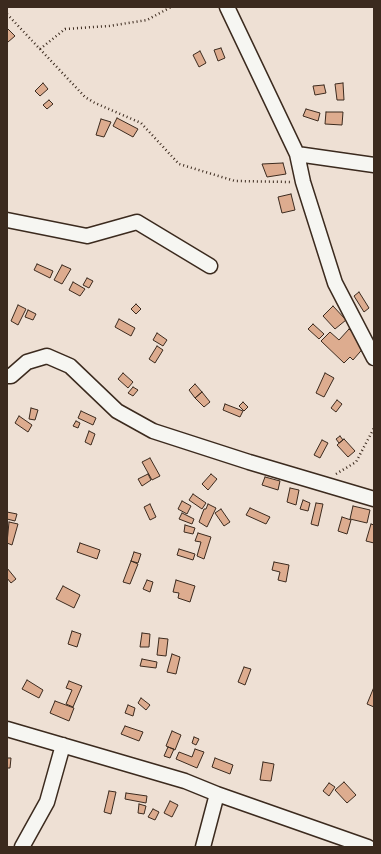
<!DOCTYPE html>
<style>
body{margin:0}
#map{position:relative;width:381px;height:854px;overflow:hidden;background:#eee0d4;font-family:"Comic Neue",sans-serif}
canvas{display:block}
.frame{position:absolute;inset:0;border:8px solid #3b2a1e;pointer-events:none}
</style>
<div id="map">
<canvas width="381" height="854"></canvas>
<div class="frame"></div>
</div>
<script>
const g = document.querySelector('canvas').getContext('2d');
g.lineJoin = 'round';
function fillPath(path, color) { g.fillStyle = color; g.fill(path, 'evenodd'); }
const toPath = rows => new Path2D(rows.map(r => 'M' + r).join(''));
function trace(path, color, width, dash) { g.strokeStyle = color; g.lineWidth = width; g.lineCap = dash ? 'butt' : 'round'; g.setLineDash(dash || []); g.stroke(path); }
const building = toPath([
 [7,28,15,36,8,42,7,41,7,28],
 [221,48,225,58,218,61,214,50,221,48],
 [200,51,206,63,199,67,193,55,200,51],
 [43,83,48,89,40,96,35,91,43,83],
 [343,83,344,100,337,100,335,84,343,83],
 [324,85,326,93,315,95,313,86,324,85],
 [49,100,53,104,47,109,43,105,49,100],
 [306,109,320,113,318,121,303,116,306,109],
 [326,112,343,112,342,125,325,124,326,112],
 [117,118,138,129,133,137,113,126,117,118],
 [101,119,111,122,104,137,96,135,101,119],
 [283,163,286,174,267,177,262,164,283,163],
 [291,194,295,210,282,213,278,197,291,194],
 [37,264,53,271,50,278,34,270,37,264],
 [62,265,71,269,62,284,54,280,62,265],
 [87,278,93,281,89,288,83,285,87,278],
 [73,282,85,289,80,296,69,290,73,282],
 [359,292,369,308,364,312,354,296,359,292],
 [136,304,141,309,136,314,131,309,136,304],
 [18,305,26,309,18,325,11,321,18,305],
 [333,306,346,320,335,329,323,316,333,306],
 [28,310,36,314,33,320,25,317,28,310],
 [119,319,135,328,131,336,115,327,119,319],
 [313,324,324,334,319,339,308,329,313,324],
 [349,329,366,345,353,360,350,357,344,363,321,341,330,332,339,340,349,329],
 [157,333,167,340,163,346,153,340,157,333],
 [157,346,163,350,155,363,149,359,157,346],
 [123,373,133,382,128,388,118,379,123,373],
 [325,373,334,378,324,397,316,393,325,373],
 [195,384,202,392,195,398,189,390,195,384],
 [133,387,138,390,133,396,128,393,133,387],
 [202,392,210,402,204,407,195,398,202,392],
 [337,400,342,404,336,412,331,408,337,400],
 [243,402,248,407,244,411,239,406,243,402],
 [225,404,243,411,240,417,223,410,225,404],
 [31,408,38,410,35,420,29,419,31,408],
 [81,411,96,418,93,425,78,418,81,411],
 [19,416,32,425,28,432,15,423,19,416],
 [76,421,80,423,78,428,73,426,76,421],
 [89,431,95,434,91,445,85,442,89,431],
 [340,436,343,440,339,443,336,439,340,436],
 [344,439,355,451,348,457,337,445,344,439],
 [322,440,328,443,320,458,314,455,322,440],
 [150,458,160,476,152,480,142,462,150,458],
 [148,474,151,480,142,486,138,479,148,474],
 [211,474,217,479,208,490,202,484,211,474],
 [265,477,280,481,278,490,262,485,265,477],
 [290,488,299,490,296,505,287,502,290,488],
 [193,494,206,503,202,509,189,500,193,494],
 [303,500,310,503,308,511,300,509,303,500],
 [182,501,191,506,187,514,178,509,182,501],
 [316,503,323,504,318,526,311,524,316,503],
 [150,504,156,517,150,520,144,507,150,504],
 [208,504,216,508,207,527,199,522,204,509,206,509,208,504],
 [353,506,370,510,367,523,350,519,353,506],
 [250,508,270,517,266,524,246,515,250,508],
 [221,509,230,522,224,526,215,513,221,509],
 [7,512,17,514,15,521,7,519,7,512],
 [182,513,194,519,192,524,179,519,182,513],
 [342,517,351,520,347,534,338,531,342,517],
 [9,522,18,524,12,545,7,543,9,522],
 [371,524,374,525,374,543,366,541,371,524],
 [185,525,195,528,193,534,184,532,185,525],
 [198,533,211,537,204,559,197,556,201,542,195,541,198,533],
 [80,543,100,550,97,559,77,552,80,543],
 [179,549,195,554,193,560,177,555,179,549],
 [134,552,141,554,138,563,131,561,134,552],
 [131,561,138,564,130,584,123,582,131,561],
 [274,562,289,565,286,582,278,580,280,572,272,570,274,562],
 [7,568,16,579,11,583,7,578,7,568],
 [147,580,153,582,150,592,143,589,147,580],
 [176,580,195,586,190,602,178,598,179,593,173,592,176,580],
 [63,586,80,595,74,608,56,599,63,586],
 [72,631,81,634,77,647,68,644,72,631],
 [142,633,150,634,149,647,140,647,142,633],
 [159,638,168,639,166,656,157,655,159,638],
 [172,654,180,657,176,674,167,672,172,654],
 [142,659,157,662,156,668,140,666,142,659],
 [244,667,251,669,245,685,238,682,244,667],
 [27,680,43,690,39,698,22,689,27,680],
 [69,681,82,686,73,707,66,704,72,690,66,688,69,681],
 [374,687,374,707,367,704,374,687],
 [141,698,150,705,146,710,138,703,141,698],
 [55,701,74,708,69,721,50,713,55,701],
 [128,705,135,708,133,716,125,713,128,705],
 [125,726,143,732,139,741,121,734,125,726],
 [172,731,181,735,175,750,166,746,172,731],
 [194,737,199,739,196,745,192,743,194,737],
 [168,747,174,749,170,758,164,756,168,747],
 [195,749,204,752,197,768,176,759,179,752,192,757,195,749],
 [7,758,11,758,10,768,7,768,7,758],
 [215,758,233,765,230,774,212,767,215,758],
 [263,762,274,764,271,781,260,780,263,762],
 [344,782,356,795,347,803,335,790,344,782],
 [329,783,335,787,329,796,323,791,329,783],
 [109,791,116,792,111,814,104,812,109,791],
 [126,793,147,796,146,803,125,799,126,793],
 [170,801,178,805,172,817,164,813,170,801],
 [139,804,146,806,144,814,138,813,139,804],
 [153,809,159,812,155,820,148,817,153,809]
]);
const path = toPath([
 [7,14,85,97,95,103,141,123,179,164,235,181,290,182],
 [40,49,65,29,109,26,147,20,171,7],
 [336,474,356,462,374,428]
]);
const minor = toPath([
 [227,7,297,154,303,182,335,283,374,358],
 [297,154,374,165],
 [7,220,87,236,137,222,210,266],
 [7,376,11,376,27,362,47,356,70,366,117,411,153,431,249,462,374,499],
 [7,729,185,781,217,794,368,847],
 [22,847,47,802,63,745],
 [203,847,217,794]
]);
fillPath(building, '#ddac8f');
trace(building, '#3b2a1e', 1);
trace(minor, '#3b2a1e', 17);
trace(path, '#3b2a1e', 2.5, [1, 3]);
trace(minor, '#f6f6f2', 14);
</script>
